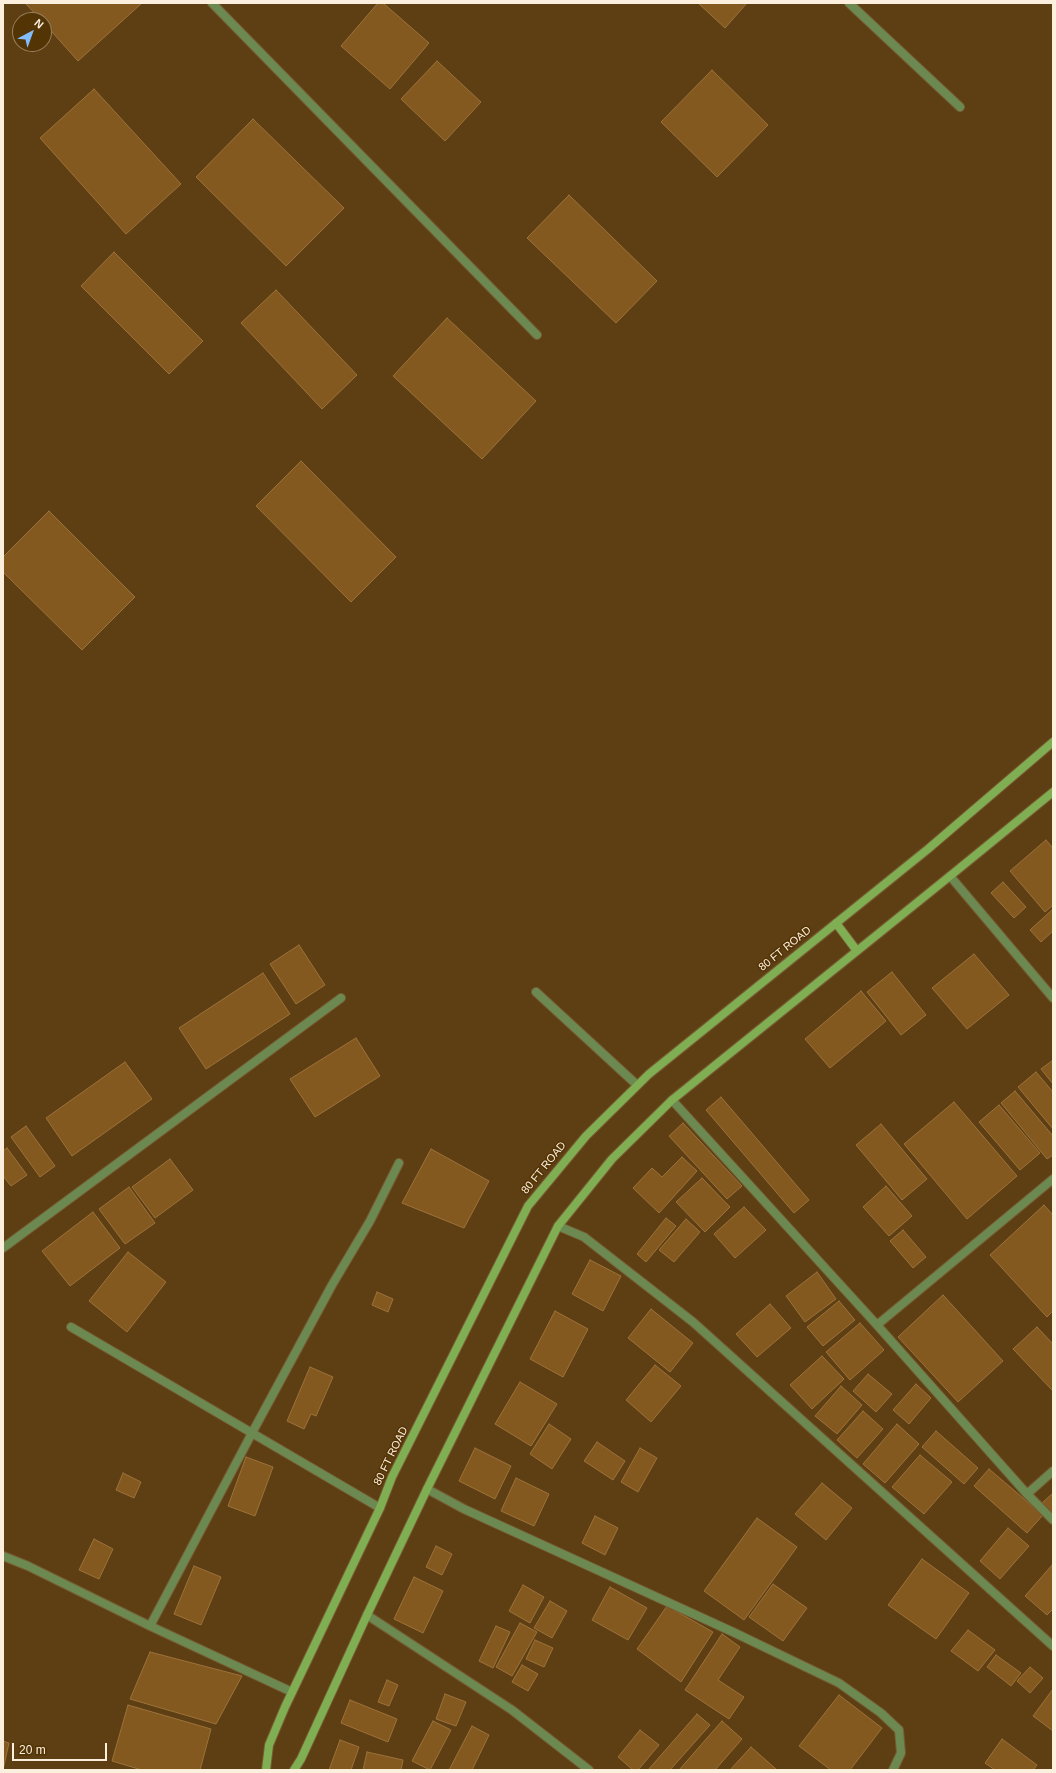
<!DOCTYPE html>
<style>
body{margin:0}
#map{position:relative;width:1056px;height:1773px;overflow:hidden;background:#5e3f13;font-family:Arial,sans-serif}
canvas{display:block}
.frame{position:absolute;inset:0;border:4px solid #fdefde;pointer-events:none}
.north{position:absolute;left:12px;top:12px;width:40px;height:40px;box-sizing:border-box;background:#533405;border:1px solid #977f5c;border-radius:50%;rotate:41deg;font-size:11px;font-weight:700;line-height:16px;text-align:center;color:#fdefde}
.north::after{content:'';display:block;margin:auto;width:14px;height:18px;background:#82bcfa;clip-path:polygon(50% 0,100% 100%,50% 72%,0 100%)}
.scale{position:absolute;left:12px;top:1743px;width:95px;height:18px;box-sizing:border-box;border:2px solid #fdefde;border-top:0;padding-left:5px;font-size:12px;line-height:14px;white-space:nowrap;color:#fdefde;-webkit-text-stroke:3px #533405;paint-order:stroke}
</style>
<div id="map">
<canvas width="1056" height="1773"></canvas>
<div class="frame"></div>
<div class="north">N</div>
<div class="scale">20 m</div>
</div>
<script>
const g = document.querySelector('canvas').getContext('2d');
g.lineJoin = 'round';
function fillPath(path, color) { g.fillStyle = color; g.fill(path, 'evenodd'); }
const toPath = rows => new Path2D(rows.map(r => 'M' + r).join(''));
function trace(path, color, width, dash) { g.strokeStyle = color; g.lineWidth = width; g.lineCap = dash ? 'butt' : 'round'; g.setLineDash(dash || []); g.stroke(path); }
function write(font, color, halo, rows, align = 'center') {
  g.font = font + ' Arial,sans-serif'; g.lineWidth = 3; g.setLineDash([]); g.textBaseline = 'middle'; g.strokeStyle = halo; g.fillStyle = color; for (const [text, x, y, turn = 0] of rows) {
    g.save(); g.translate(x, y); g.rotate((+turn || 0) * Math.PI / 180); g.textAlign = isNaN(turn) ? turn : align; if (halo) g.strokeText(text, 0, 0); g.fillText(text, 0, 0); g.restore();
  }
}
const building = toPath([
 [25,3,142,3,78,61,44,23,44,20,41,20,25,3],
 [378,3,383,3,429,43,390,89,341,46,378,3],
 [698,3,747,3,725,28,698,3],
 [437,61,481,102,445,141,401,99,437,61],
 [712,70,768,125,717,177,661,122,712,70],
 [94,89,181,184,126,234,40,138,94,89],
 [253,119,344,208,286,266,196,177,253,119],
 [569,195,657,281,616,323,527,238,569,195],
 [114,252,203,341,169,374,81,286,114,252],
 [276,290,357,375,322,409,241,323,276,290],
 [447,318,536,401,482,459,393,376,447,318],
 [301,461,396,557,351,602,256,506,301,461],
 [49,511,135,597,82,650,3,572,3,557,49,511],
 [1046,840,1053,848,1053,905,1045,912,1010,871,1046,840],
 [1003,882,1026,907,1014,918,991,893,1003,882],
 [1053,909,1053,931,1041,942,1030,930,1053,909],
 [299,945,325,985,296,1004,270,964,299,945],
 [974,954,1009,995,967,1029,932,988,974,954],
 [892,972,926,1015,901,1035,867,992,892,972],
 [263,973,290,1014,206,1069,179,1028,263,973],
 [861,991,886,1021,830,1068,805,1039,861,991],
 [356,1038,380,1076,315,1117,290,1079,356,1038],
 [1053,1060,1053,1084,1041,1069,1053,1060],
 [125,1062,152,1099,72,1156,46,1118,125,1062],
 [1036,1072,1053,1092,1053,1129,1018,1087,1036,1072],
 [1015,1091,1053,1136,1053,1155,1047,1159,1001,1103,1015,1091],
 [721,1097,809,1200,794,1213,706,1110,721,1097],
 [954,1102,1017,1176,967,1219,904,1144,954,1102],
 [999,1105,1040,1153,1020,1170,979,1122,999,1105],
 [683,1123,742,1186,727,1199,669,1136,683,1123],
 [881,1124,927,1179,902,1200,856,1145,881,1124],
 [26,1126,55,1166,40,1177,11,1137,26,1126],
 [7,1148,27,1175,11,1186,3,1176,3,1151,7,1148],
 [431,1149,489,1181,464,1228,402,1203,431,1149],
 [682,1157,697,1171,659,1213,633,1188,652,1168,662,1177,682,1157],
 [170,1159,193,1190,155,1218,132,1187,170,1159],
 [702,1178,730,1207,705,1232,676,1202,702,1178],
 [886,1186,912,1216,889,1236,863,1207,886,1186],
 [129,1187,155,1223,125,1244,99,1209,129,1187],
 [1044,1205,1053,1215,1053,1311,1047,1317,990,1255,1044,1205],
 [744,1207,766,1230,735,1258,714,1234,744,1207],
 [93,1212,120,1248,70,1286,42,1251,93,1212],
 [666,1218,676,1226,646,1262,637,1254,666,1218],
 [686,1219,700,1232,674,1262,659,1250,686,1219],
 [903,1230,926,1257,913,1268,890,1241,903,1230],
 [128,1252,166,1282,127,1332,89,1301,128,1252],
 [590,1260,621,1276,603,1311,572,1294,590,1260],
 [817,1272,836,1299,805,1322,786,1296,817,1272],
 [377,1292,393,1299,388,1312,372,1305,377,1292],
 [943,1295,1003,1361,958,1402,898,1337,943,1295],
 [839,1301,855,1320,823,1346,807,1327,839,1301],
 [770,1304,791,1328,757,1357,736,1334,770,1304],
 [651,1309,693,1343,670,1372,628,1338,651,1309],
 [555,1311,588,1329,563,1377,530,1359,555,1311],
 [860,1323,884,1350,850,1380,826,1352,860,1323],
 [1037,1327,1053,1344,1053,1391,1013,1349,1037,1327],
 [822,1356,844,1379,812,1409,790,1385,822,1356],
 [655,1365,681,1386,651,1422,626,1400,655,1365],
 [310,1367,333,1377,316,1416,311,1414,304,1429,287,1421,310,1367],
 [868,1374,892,1394,876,1412,853,1391,868,1374],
 [520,1382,557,1404,531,1446,495,1424,520,1382],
 [916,1384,931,1398,909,1424,893,1410,916,1384],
 [841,1386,862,1405,837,1434,815,1416,841,1386],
 [863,1411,883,1429,857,1458,837,1440,863,1411],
 [549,1424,571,1439,552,1469,530,1454,549,1424],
 [897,1424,919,1444,885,1483,863,1464,897,1424],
 [936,1431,978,1468,964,1484,922,1447,936,1431],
 [597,1442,625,1461,613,1480,584,1461,597,1442],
 [475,1448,511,1466,495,1499,459,1481,475,1448],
 [640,1448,657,1458,638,1492,621,1482,640,1448],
 [920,1455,952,1482,924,1514,892,1487,920,1455],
 [246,1457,273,1467,255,1516,228,1506,246,1457],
 [989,1469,1043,1515,1027,1533,974,1486,989,1469],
 [123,1473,141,1482,134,1498,116,1490,123,1473],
 [516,1478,549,1494,534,1526,501,1511,516,1478],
 [822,1483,852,1508,826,1540,795,1514,822,1483],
 [1053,1493,1053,1517,1041,1504,1053,1493],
 [595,1516,618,1528,605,1555,582,1543,595,1516],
 [757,1518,797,1547,744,1620,704,1591,757,1518],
 [1008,1528,1029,1546,1000,1579,980,1561,1008,1528],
 [94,1539,113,1549,99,1579,79,1570,94,1539],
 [436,1546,452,1554,442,1575,426,1567,436,1546],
 [922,1559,969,1593,936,1639,888,1605,922,1559],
 [1053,1564,1053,1609,1047,1615,1025,1596,1053,1564],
 [194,1566,221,1577,201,1625,174,1614,194,1566],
 [414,1577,443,1591,423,1633,394,1619,414,1577],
 [773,1584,807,1608,783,1641,749,1617,773,1584],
 [523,1585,544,1597,530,1623,509,1611,523,1585],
 [610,1587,647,1608,628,1640,592,1620,610,1587],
 [550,1601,567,1611,552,1638,534,1628,550,1601],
 [667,1606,713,1632,681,1682,637,1649,667,1606],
 [520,1623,537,1632,512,1676,496,1667,520,1623],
 [496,1626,510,1632,493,1668,479,1661,496,1626],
 [968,1630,995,1650,978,1671,951,1651,968,1630],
 [722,1634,740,1647,718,1680,744,1697,729,1719,685,1690,722,1634],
 [535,1640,553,1648,544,1667,526,1659,535,1640],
 [150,1652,242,1676,216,1724,130,1699,150,1652],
 [996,1655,1021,1673,1011,1686,987,1667,996,1655],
 [522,1665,538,1674,528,1691,512,1682,522,1665],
 [1030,1667,1043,1678,1030,1693,1017,1681,1030,1667],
 [387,1680,398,1685,389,1706,378,1702,387,1680],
 [1053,1689,1053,1731,1033,1716,1053,1689],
 [445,1694,466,1702,456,1726,436,1719,445,1694],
 [839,1695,882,1728,850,1770,831,1770,799,1746,839,1695],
 [350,1700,397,1719,388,1742,341,1723,350,1700],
 [128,1705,211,1729,200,1770,142,1770,112,1761,128,1705],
 [697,1714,710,1725,670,1770,648,1770,697,1714],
 [433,1721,451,1730,430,1770,412,1761,433,1721],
 [722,1721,742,1739,715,1770,679,1770,722,1721],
 [472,1726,489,1735,472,1770,449,1770,472,1726],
 [640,1730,659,1745,638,1770,633,1770,618,1757,640,1730],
 [1002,1739,1037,1765,1033,1770,995,1770,985,1763,1002,1739],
 [340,1740,359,1747,351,1770,329,1770,340,1740],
 [3,1741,9,1743,3,1770,3,1741],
 [751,1747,776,1769,775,1770,730,1770,751,1747],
 [367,1752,403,1760,401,1770,363,1770,367,1752]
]);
const lane = toPath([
 [212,3,537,335],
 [849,3,960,107],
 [536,992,637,1085]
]);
const street = toPath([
 [950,876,1053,998],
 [672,1100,877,1325,1027,1494,1053,1520],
 [558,1226,584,1237,693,1322,1053,1646],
 [3,1248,341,998],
 [877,1325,1053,1179],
 [71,1327,380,1508],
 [427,1489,464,1509,733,1632,839,1683,881,1713,899,1730,901,1753,893,1770],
 [1027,1494,1053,1471],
 [3,1556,28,1566,150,1626,292,1692],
 [367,1615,512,1710,589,1770],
 [150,1626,252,1433,332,1285,370,1221,399,1163]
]);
const secondary = toPath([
 [836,923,857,951],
 [266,1770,269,1745,285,1707,380,1508,392,1477,528,1206,586,1136,649,1074,928,849,1053,742],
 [294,1770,301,1759,367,1615,427,1489,558,1226,612,1159,672,1100,950,876,1053,792]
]);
const streetNames = [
 ["80 FT ROAD",785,949,-39],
 ["80 FT ROAD",544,1168,-51],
 ["80 FT ROAD",391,1456,-64]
];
fillPath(building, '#835920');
trace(building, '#9d723a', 1);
trace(lane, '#775b33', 10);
trace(street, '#775b33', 10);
trace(secondary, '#775b33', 10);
trace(lane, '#6c8952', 8);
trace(street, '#6c8952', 8);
trace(secondary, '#80ae53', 8);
write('11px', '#fdefde', '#533405', streetNames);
</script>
